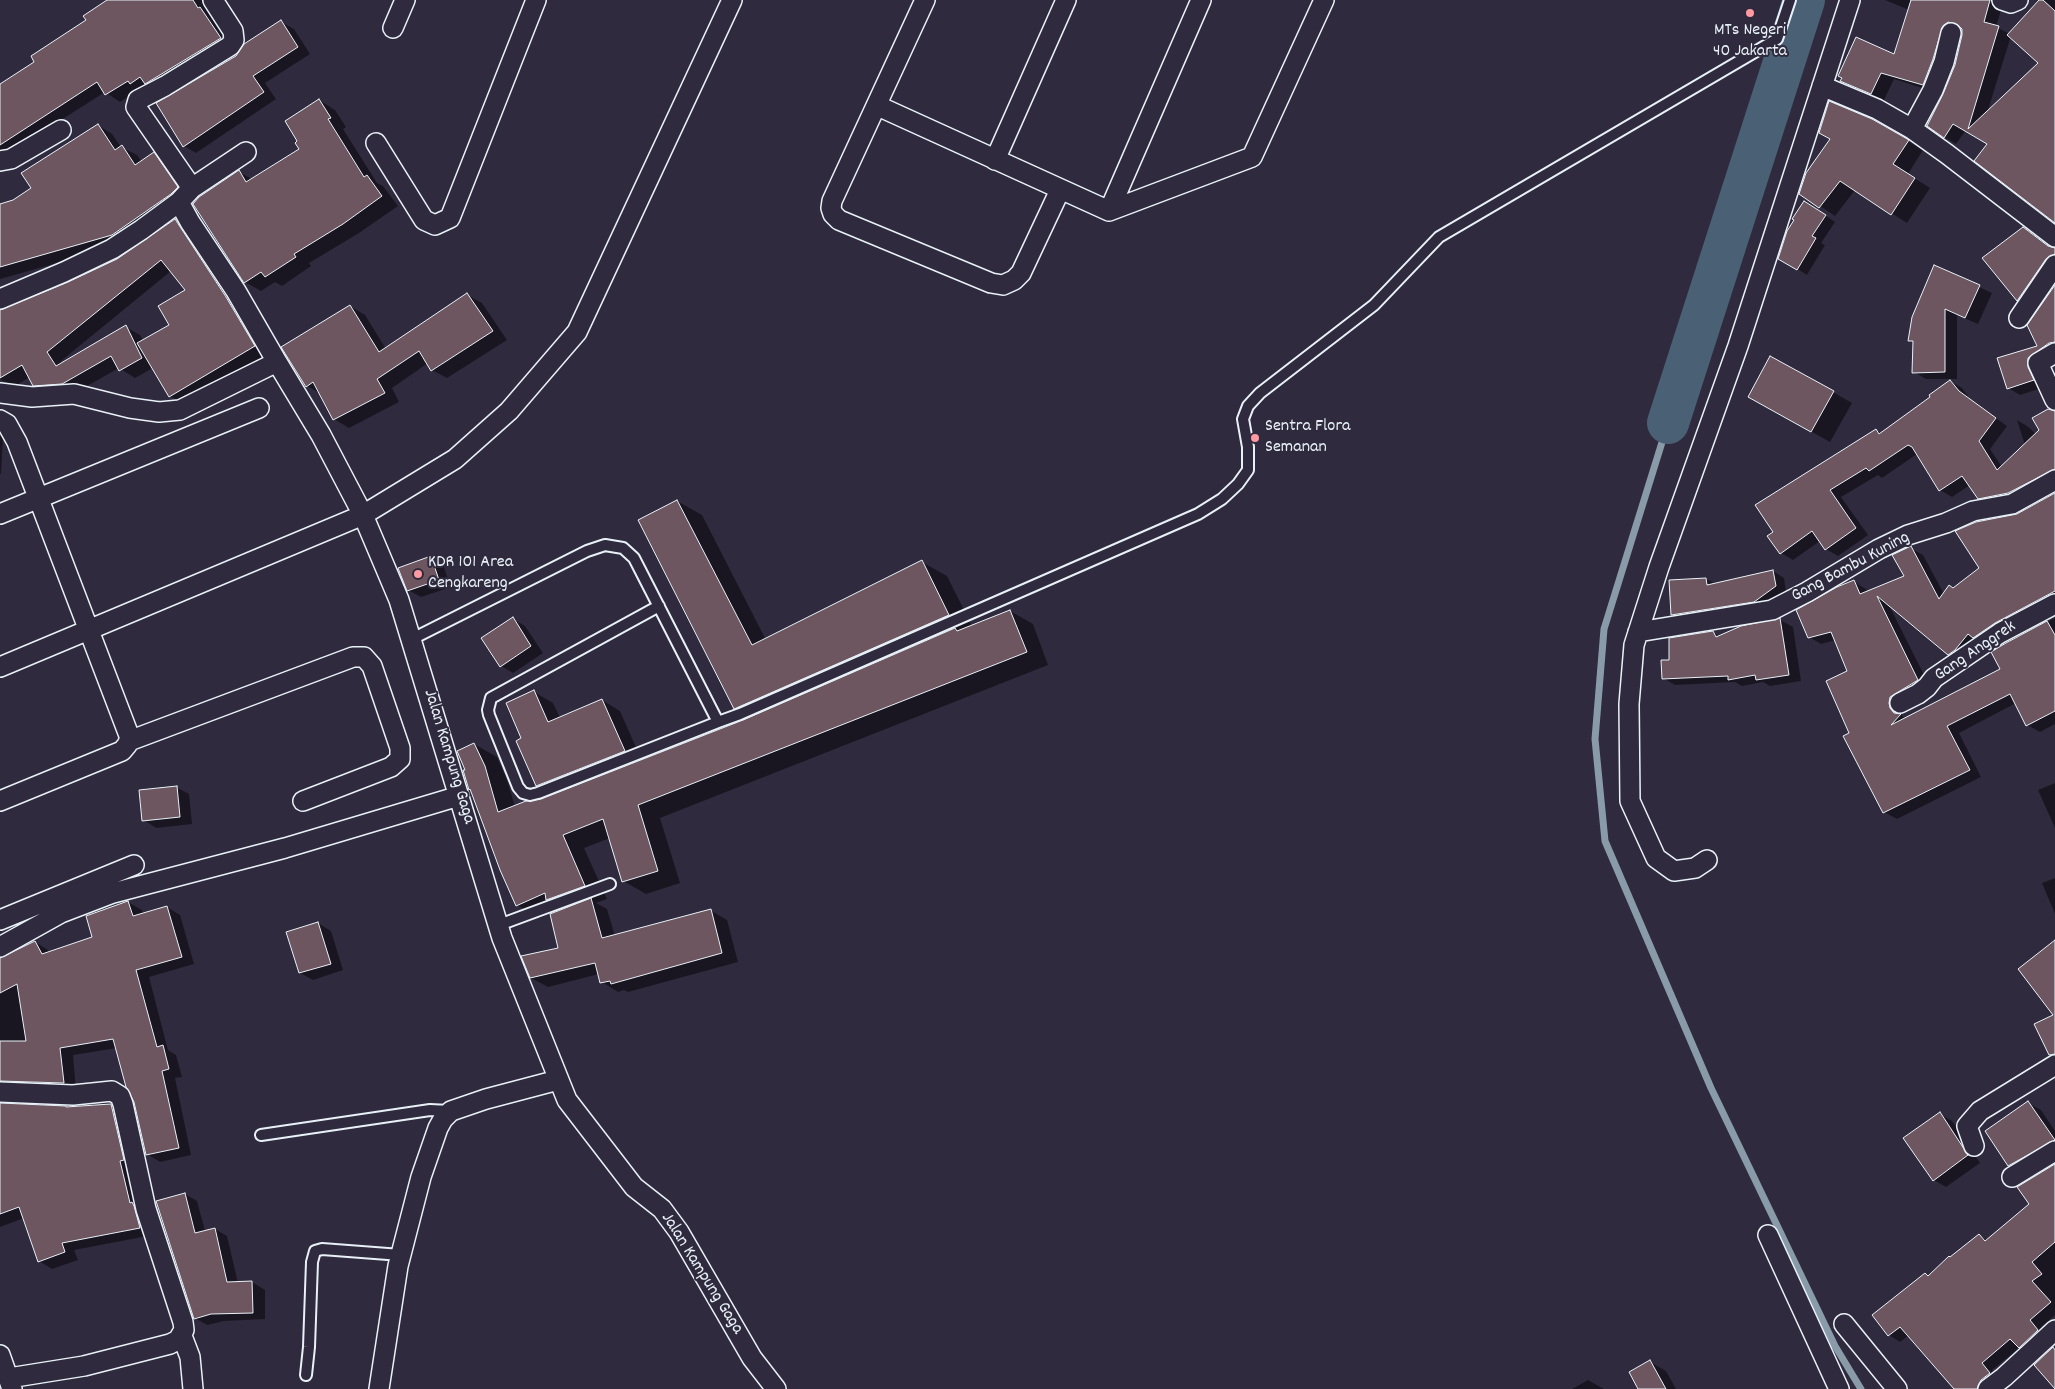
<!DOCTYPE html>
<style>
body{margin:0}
canvas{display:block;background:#2f2a3d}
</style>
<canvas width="2055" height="1389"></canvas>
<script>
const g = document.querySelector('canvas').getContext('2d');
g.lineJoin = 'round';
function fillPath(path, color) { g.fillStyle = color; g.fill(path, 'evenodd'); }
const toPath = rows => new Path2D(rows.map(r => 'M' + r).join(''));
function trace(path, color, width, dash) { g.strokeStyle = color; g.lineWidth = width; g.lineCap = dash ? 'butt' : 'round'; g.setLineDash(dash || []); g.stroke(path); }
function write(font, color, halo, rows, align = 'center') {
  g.font = font + ' Dekko,sans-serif'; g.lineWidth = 4; g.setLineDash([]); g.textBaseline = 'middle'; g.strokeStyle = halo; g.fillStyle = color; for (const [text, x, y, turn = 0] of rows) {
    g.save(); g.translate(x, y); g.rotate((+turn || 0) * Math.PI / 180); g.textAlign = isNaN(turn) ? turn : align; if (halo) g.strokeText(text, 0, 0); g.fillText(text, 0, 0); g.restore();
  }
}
const shadow = toPath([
 [110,0,201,0,234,46,140,89,120,102,105,92,0,159,0,85,36,62],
 [1885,0,2004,0,1996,27,2010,34,2041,0,2055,0,2055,221,1989,144,1966,130,1956,144,1944,137,1945,95,1956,65,1963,35,1963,29,1955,32,1935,92,1894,79,1884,100,1842,81,1895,56,1909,10],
 [2011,36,2040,63,1987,113],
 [281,22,294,29,310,54,265,83,276,99,196,153,184,146,237,57],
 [319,100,335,110,346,127,343,129,377,183,383,186,398,206,359,233,309,263,311,266,282,286,275,282,261,291,245,282,239,172,252,179,300,149],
 [1871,120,1923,150,1908,174,1930,188,1907,223,1855,190,1835,216,1801,193],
 [98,125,112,134,121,147,137,155,142,162,154,154,168,162,192,196,128,243,0,279,0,205,14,201,33,188],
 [1815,208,1835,222,1821,243,1825,245,1807,275,1780,258,1795,220],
 [175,220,190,229,269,355,185,405,170,396,153,368,135,378,119,368,78,391,49,393,34,385,30,377,13,387,0,379,0,290,4,311,119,260],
 [171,271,187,291,171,325,143,341,140,335,126,327,63,364,61,361],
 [2024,228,2055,249,2055,272,2029,307,2017,300,1984,258],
 [1935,267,1992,293,1978,324,1957,315,1957,379,1926,379,1914,372,1914,342,1910,340],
 [2055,287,2055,355,2045,360,2045,387,2020,395,2008,388,1999,358,2038,347],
 [467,295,482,303,507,340,447,378,432,370,428,363,392,388,399,402,349,428,334,419,321,394,307,386,350,306,365,315,386,349],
 [1950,381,1962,388,1971,400,2007,426,1990,449,2002,467,2025,445,2017,420,2027,426,2036,434,2055,412,2055,482,1991,505,1978,498,1970,485,1952,497,1940,490,1917,454,1882,478,1878,475,1841,497,1868,535,1838,556,1826,549,1820,541,1793,560,1781,553,1876,430,1882,434,1932,397],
 [1833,392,1852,403,1830,442,1768,407],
 [0,436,3,437,1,474,0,474],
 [2055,494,2055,604,1959,659,1946,652,1889,605,1930,687,1901,710,1902,716,1906,719,2002,669,2006,644,2055,618,2055,724,2040,732,2027,725,2016,703,1959,733,1981,777,1897,819,1884,812,1850,734,1849,672,1836,640,1821,644,1809,637,1854,582,1866,589,1868,592,1906,577,1910,548,1923,555,1944,594,1953,589,1980,568,2018,515],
 [677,501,702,515,766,640,922,562,947,576,972,626,1010,611,1033,624,1048,665,660,818,680,883,646,894,623,881,610,838,584,848,607,899,596,903,607,909,615,936,710,910,727,920,738,962,628,992,624,990,618,992,602,982,599,974,548,987,531,978,559,949,551,913,540,918,517,905,472,790,467,770,474,744,497,757,507,780,515,807,554,795,537,786,523,739,534,692,553,703,560,718,602,700,620,711,642,761,752,718,735,708],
 [431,558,443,565,451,587,421,597,408,590],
 [1773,571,1784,578,1786,592,1765,607,1683,621,1672,615,1706,579,1716,584],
 [513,619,525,626,543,653,513,673,501,666],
 [1780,620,1793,627,1801,681,1770,686,1763,682,1742,686,1735,682,1675,685,1663,678,1671,661,1713,632,1720,637,1741,628],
 [2055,783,2055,828,2038,790],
 [176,787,189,794,192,824,156,828,144,820],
 [2055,878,2055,914,2042,883],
 [128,902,142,910,143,914,167,907,180,915,194,964,149,977,168,1050,176,1055,182,1077,175,1078,191,1155,160,1162,147,1154,135,1101,117,1048,73,1055,76,1090,0,1093,0,958,35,942,48,950,50,953,93,938],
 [318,923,331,931,343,970,313,980,300,973],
 [2028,1103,2041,1110,2055,1131,2055,1153,2022,1172,2009,1165],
 [109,1104,123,1112,153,1235,74,1250,78,1260,52,1269,39,1261,24,1218,0,1227,0,1115],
 [1940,1114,1952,1121,1980,1163,1946,1187,1934,1180],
 [2055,1166,2055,1315,2041,1327,2049,1337,2031,1354,2020,1347,1992,1370,2001,1380,1992,1389,1955,1389,1909,1335,1900,1342,1889,1335,1929,1277,1979,1235,1987,1240,2030,1205],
 [185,1194,197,1201,205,1231,215,1229,227,1236,238,1283,252,1282,265,1290,265,1319,224,1321,207,1325,195,1318],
 [1650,1362,1666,1371,1676,1389,1640,1389],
 [1588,1380,1604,1389,1572,1389]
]);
const stream = toPath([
 [1668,423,1604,629,1595,739,1605,841,1711,1088,1835,1346,1861,1389]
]);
const river = toPath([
 [1668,423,1804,0]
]);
const building = toPath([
 [107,0,193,0,198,8,200,7,221,38,145,84,140,77,130,84,128,81,105,95,97,82,0,145,0,84,34,62,31,56,86,20,83,16,107,0],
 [1911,0,1990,0,1984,22,1999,26,1968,129,2038,63,2007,35,2039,0,2043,0,2055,11,2055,223,1974,161,1987,144,1953,124,1944,138,1927,126,1943,94,1955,65,1962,35,1962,29,1958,25,1948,22,1943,26,1933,59,1923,85,1881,73,1871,94,1840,81,1842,78,1838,76,1856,37,1894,54,1911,0],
 [281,20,298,47,253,76,264,92,183,147,156,103,236,56,244,44,281,20],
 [319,99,331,118,328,119,364,177,367,175,382,196,343,224,294,254,296,257,265,277,261,272,244,283,193,204,199,197,239,170,246,182,299,149,295,143,297,141,285,121,319,99],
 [1829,101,1872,119,1909,140,1893,164,1915,178,1891,215,1840,181,1819,208,1799,194,1806,173,1830,139,1819,133,1829,101],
 [98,124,115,150,122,145,135,165,154,152,178,187,171,194,112,235,0,267,0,204,13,200,31,188,21,173,98,124],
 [1804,201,1826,215,1812,236,1816,238,1797,270,1778,259,1787,231,1794,220,1792,219,1804,201],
 [175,219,226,297,255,346,169,397,137,343,169,325,158,306,185,290,161,260,47,352,56,366,126,325,142,358,119,371,111,356,62,384,33,386,22,365,0,378,0,310,68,282,117,259,175,219],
 [2023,227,2048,246,2055,248,2055,254,2046,259,2017,301,1982,258,2023,227],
 [1934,265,1980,285,1965,318,1945,309,1945,372,1912,373,1913,341,1908,341,1912,317,1934,265],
 [2055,285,2055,342,2049,343,2028,358,2028,367,2034,380,2007,389,1997,358,2037,346,2027,325,2055,285],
 [467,293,493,331,431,371,419,351,377,379,385,393,333,420,313,382,306,387,281,347,350,305,379,352,467,293],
 [1770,356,1834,391,1811,432,1748,397,1770,356],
 [1950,380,1959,391,1996,418,1979,441,1997,470,2039,430,2032,418,2048,409,2055,411,2055,469,2008,493,1978,499,1962,476,1939,491,1912,447,1908,445,1869,471,1866,468,1830,490,1856,528,1825,550,1812,531,1780,554,1767,536,1773,532,1755,505,1876,429,1879,434,1930,397,1929,395,1950,380],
 [2055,493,2055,591,1995,623,1973,638,1968,634,1955,650,1948,655,1877,596,1918,680,1890,697,1889,703,1890,708,1894,713,1901,714,1891,725,2000,669,1991,652,2006,643,2047,621,2055,635,2055,711,2026,726,2010,694,1947,726,1970,770,1883,813,1843,736,1849,733,1826,681,1847,671,1831,632,1808,638,1796,610,1837,587,1854,580,1860,594,1904,576,1892,555,1911,546,1939,599,1949,585,1953,588,1979,568,1955,531,1976,522,2017,514,2055,493],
 [677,500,752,645,922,560,949,615,734,709,638,520,677,500],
 [431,556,439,580,407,591,398,568,431,556],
 [1773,570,1776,586,1754,602,1671,615,1669,580,1706,578,1707,585,1773,570],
 [1010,610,1027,652,638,805,658,871,622,882,603,819,563,835,585,886,546,900,545,893,516,906,500,870,470,789,469,790,463,770,465,770,457,751,474,743,485,766,498,812,526,801,541,799,743,720,955,628,957,631,1010,610],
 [513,617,531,646,500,667,481,638,513,617],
 [1780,618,1789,675,1756,680,1755,675,1728,680,1728,676,1662,679,1661,660,1669,660,1669,638,1713,631,1716,637,1741,626,1780,618],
 [534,690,548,722,602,699,625,751,536,786,516,741,521,738,506,703,534,690],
 [177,786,180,817,142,821,139,790,177,786],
 [591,898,602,938,711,909,722,953,611,984,610,981,600,983,595,963,530,978,521,956,558,948,550,914,591,898],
 [128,901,133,916,167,906,182,957,136,970,157,1047,163,1045,169,1069,162,1071,179,1148,146,1155,134,1102,126,1087,113,1039,60,1048,64,1083,0,1081,0,1041,26,1041,17,984,0,993,0,958,35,941,42,954,92,937,86,916,128,901],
 [318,922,331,964,299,973,286,932,318,922],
 [2055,940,2055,1054,2049,1055,2034,1024,2053,1015,2018,969,2055,940],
 [2028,1101,2055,1140,2008,1166,1985,1131,2028,1101],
 [0,1103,66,1106,66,1107,111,1104,124,1160,120,1161,130,1203,132,1202,134,1206,140,1228,62,1243,65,1252,38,1262,19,1207,0,1214,0,1103],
 [1940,1112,1968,1155,1933,1181,1903,1138,1940,1112],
 [2055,1164,2055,1242,2032,1262,2042,1274,2032,1281,2051,1302,2030,1320,2038,1330,2019,1348,2010,1339,1982,1363,1990,1373,1981,1380,1977,1389,1954,1389,1900,1327,1888,1336,1872,1315,1925,1273,1928,1276,1949,1256,1950,1257,1979,1234,1985,1241,2029,1204,2017,1187,2055,1164],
 [185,1193,195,1233,215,1228,227,1282,252,1281,253,1313,211,1314,194,1319,156,1201,185,1193],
 [2053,1347,2055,1350,2055,1389,2034,1365,2053,1347],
 [1650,1360,1666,1389,1638,1389,1629,1372,1650,1360]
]);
const lane = toPath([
 [659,606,491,698,488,710,489,715,518,787,523,793,530,795,538,793,718,722],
 [412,639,587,551,605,545,623,548,634,558,718,722,740,714,1198,514,1222,499,1238,484,1248,470,1248,447,1243,419,1248,406,1260,393,1374,305,1439,237,1777,39,1790,0],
 [499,925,610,884],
 [261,1135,430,1110,450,1111],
 [306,1375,309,1347,312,1262,315,1251,322,1249,401,1255]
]);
const street = toPath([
 [925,0,832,201,831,208,833,214,839,220,991,283,1003,285,1014,280,1021,273,1060,190],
 [2002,0,2011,3,2018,0],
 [393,28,405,0],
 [1822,86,1877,109,1912,129,1947,154,2055,237],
 [878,106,1109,211,1252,157,1324,0],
 [1912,129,1933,90,1944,62,1951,33],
 [376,143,424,220,435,225,450,218,536,0],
 [995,160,1066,0],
 [0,161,11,159,61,130],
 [192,188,246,152],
 [179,202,190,222,236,291,277,362],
 [1109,211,1201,0],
 [0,299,64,272,112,249,141,230,179,202,192,188,136,107,138,100,165,86,230,46,234,40,233,31,213,0],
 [2019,318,2055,265],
 [2055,353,2038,363,2055,400],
 [0,393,32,397,74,394,130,408,159,412,180,410,277,362,321,435,363,515,399,600,502,938,567,1100,634,1187,662,1209,679,1232,752,1358,776,1389],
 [0,420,7,424,17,442,130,738,127,745,122,751,0,801],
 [0,514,259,408],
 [1638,632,1772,610,1807,592,1879,549,1908,535,1946,523,1973,511,2012,504,2055,480],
 [0,667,363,515,455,459,509,411,577,332,732,0],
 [1900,703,1918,694,1927,687,1934,678,2000,633,2055,604],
 [129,741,353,657,364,657,372,666,400,748,400,759,391,767,303,801],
 [1707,860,1695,868,1674,871,1656,858,1630,801,1629,704,1634,645,1659,567,1738,346,1850,0],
 [0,920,134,865],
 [0,947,61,913,113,893,285,848,459,796],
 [0,1092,73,1095,112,1091,120,1096,123,1104,146,1209,183,1322,184,1330,178,1340,170,1344,84,1366,9,1378],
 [1974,1146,1967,1126,1980,1111,2055,1065],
 [2012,1177,2055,1151],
 [1768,1235,1839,1389],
 [1844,1324,1897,1389],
 [182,1336,190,1357,193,1389],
 [0,1355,12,1389],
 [379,1389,398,1266,421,1177,438,1128,443,1119,451,1111,486,1099,558,1080],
 [1988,1389,2004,1377,2055,1330]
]);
const markers = [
 [1750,13,5,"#ff9aa2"],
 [1255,438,5,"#ff9aa2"],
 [418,574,5,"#ff9aa2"]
];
const poiNames = [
 ["MTs Negeri",1750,32,"center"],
 ["40 Jakarta",1750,53,"center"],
 ["Sentra Flora",1265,428],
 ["Semanan",1265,449],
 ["KDR 101 Area",428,564],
 ["Cengkareng",428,585]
];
const streetNames = [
 ["Gang Bambu Kuning",1851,568,-28],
 ["Gang Anggrek",1976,652,-34],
 ["Jalan Kampung Gaga",448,757,73],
 ["Jalan Kampung Gaga",701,1274,58]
];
fillPath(shadow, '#0007');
trace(stream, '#899ba9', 7);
trace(river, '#4a6175', 42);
fillPath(building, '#6d565f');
trace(building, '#e8f1f8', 1);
trace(lane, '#e8f1f8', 14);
trace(street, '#e8f1f8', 22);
trace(lane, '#2f2a3d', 10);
trace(street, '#2f2a3d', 19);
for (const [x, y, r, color] of markers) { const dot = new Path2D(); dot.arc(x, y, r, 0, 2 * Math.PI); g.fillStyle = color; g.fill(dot); trace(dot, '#2f2a3d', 2); }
write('18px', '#e8f1f8', '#2f2a3d', poiNames, 'left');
write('18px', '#e8f1f8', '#2f2a3d', streetNames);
</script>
